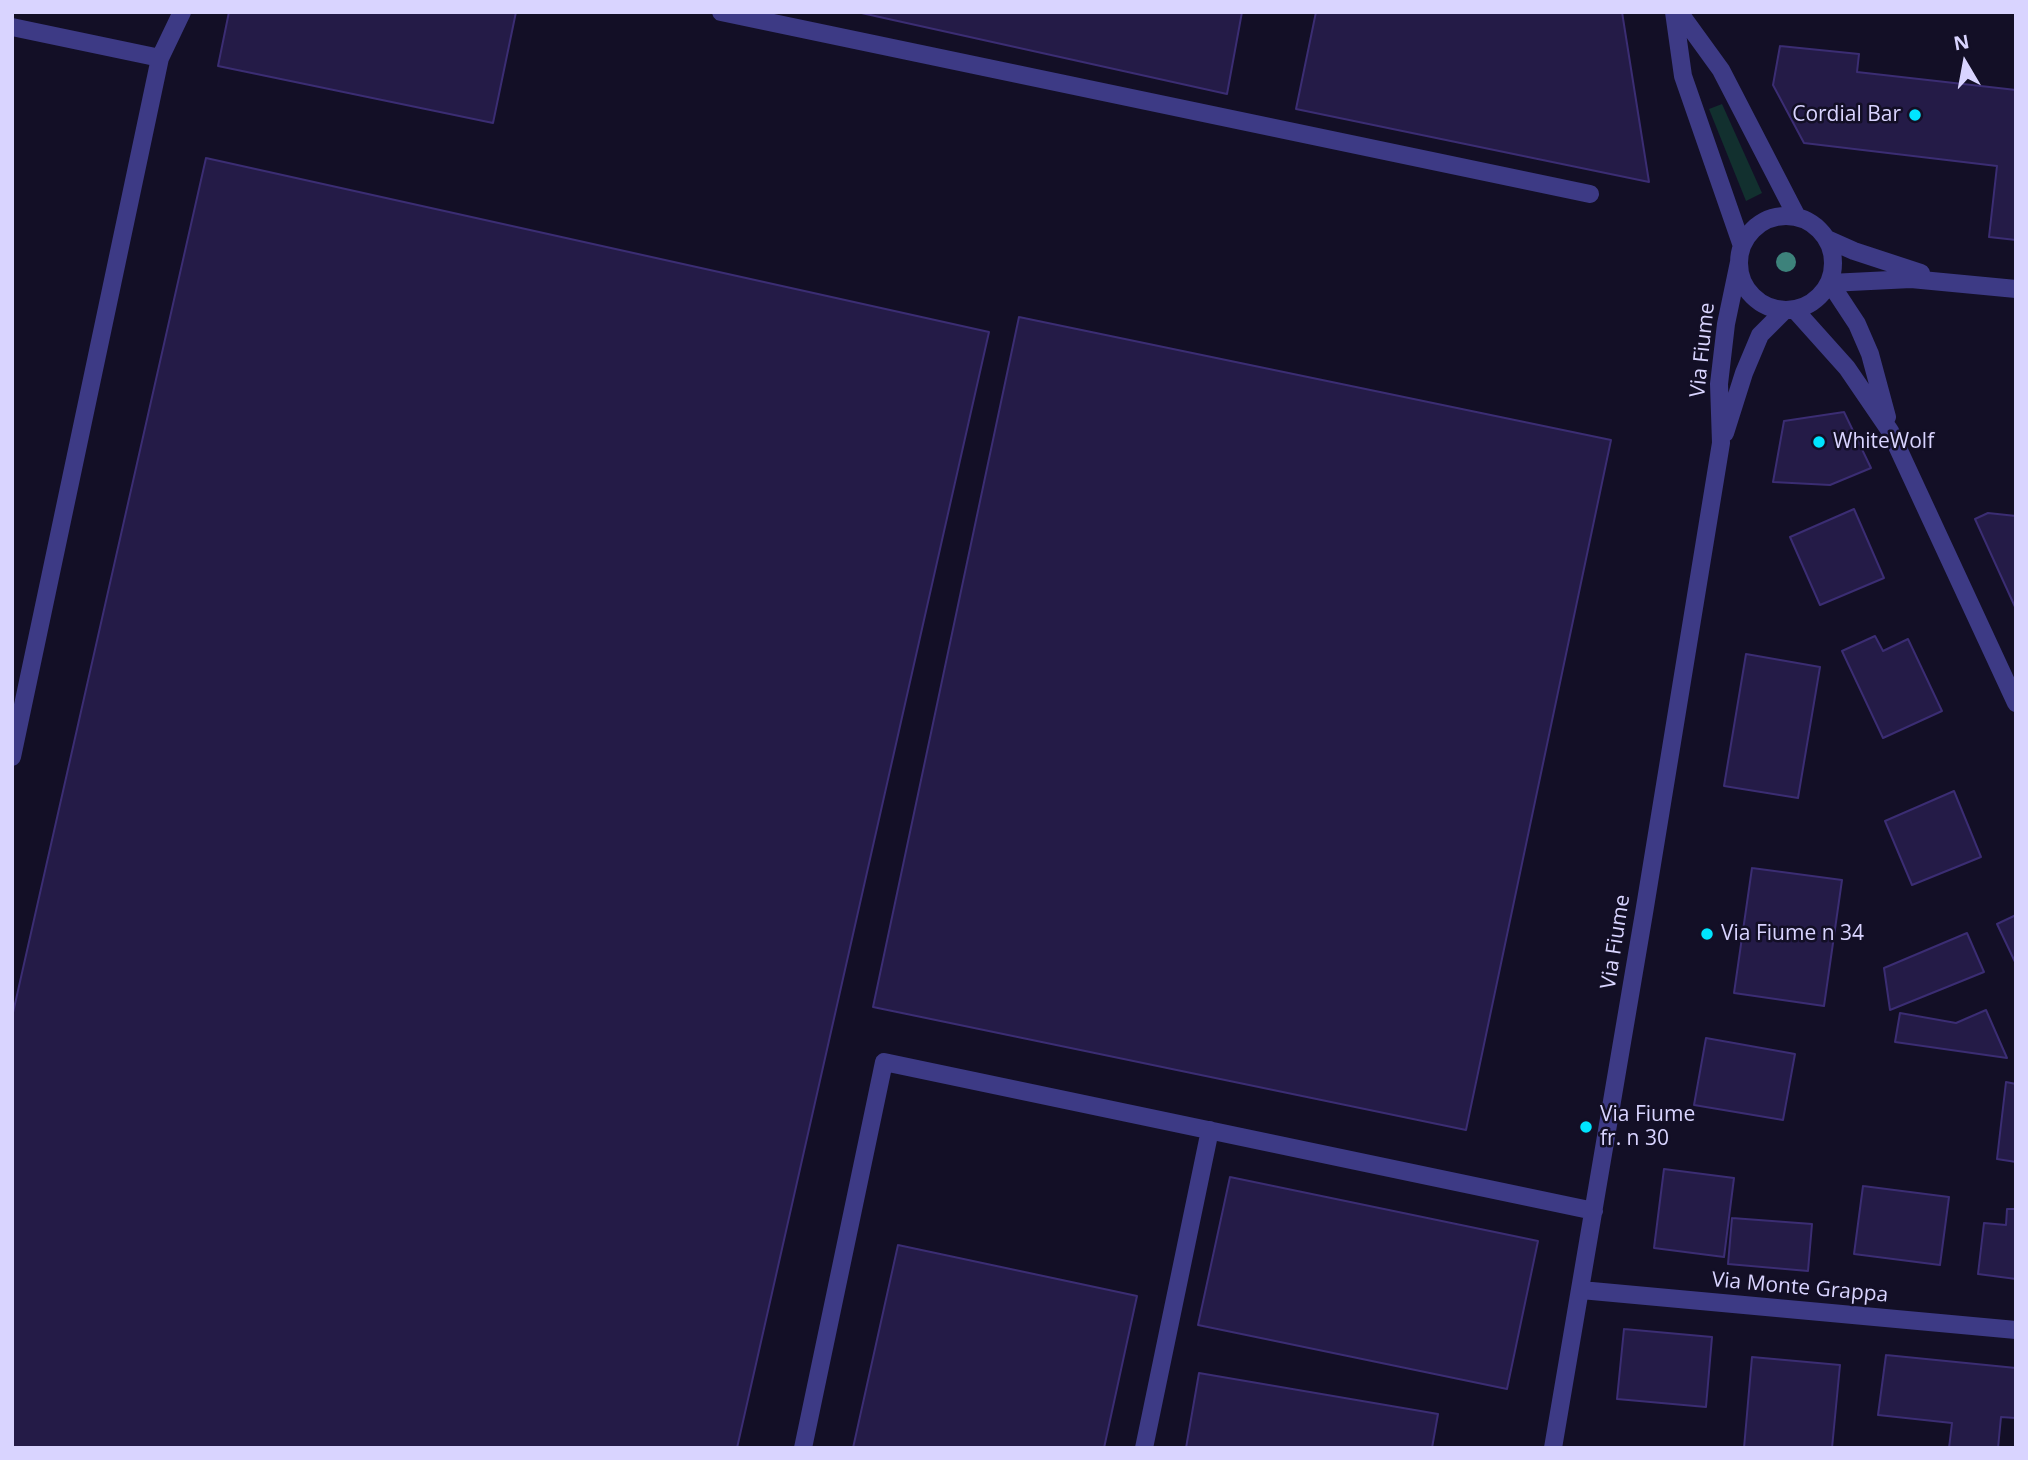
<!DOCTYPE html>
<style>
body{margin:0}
#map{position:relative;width:2028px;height:1460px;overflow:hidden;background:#130f26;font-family:"Open Sans",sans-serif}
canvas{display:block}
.frame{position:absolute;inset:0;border:14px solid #d9d4ff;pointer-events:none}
.north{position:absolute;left:1930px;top:28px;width:70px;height:70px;-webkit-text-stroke:5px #130f26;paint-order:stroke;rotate:350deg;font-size:19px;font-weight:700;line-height:28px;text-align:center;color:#d9d4ff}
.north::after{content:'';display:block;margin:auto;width:24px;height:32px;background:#d9d4ff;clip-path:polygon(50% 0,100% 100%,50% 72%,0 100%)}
</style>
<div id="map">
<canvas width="2028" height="1460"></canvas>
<div class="frame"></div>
<div class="north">N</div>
</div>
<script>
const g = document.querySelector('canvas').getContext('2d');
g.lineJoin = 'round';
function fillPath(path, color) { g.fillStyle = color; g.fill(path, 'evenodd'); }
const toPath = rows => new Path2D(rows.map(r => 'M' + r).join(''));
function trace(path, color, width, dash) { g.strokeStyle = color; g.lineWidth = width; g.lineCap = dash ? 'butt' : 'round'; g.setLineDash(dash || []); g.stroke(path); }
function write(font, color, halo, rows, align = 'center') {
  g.font = font + ' "Open Sans",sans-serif'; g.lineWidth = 5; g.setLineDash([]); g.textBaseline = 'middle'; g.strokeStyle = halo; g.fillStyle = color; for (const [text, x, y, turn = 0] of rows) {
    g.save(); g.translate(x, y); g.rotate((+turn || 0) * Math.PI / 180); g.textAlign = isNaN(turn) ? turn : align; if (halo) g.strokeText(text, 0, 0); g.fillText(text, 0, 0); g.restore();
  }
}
const green = toPath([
 [1722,104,1762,193,1746,201,1709,109]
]);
const building = toPath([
 [229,12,516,12,493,123,218,66,229,12],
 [857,12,1242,12,1227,94,857,12],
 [1316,12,1622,12,1649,182,1296,109,1316,12],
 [1780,46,1859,54,1857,72,2016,90,2016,240,1989,237,1997,166,1804,143,1773,85,1780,46],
 [206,158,989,332,737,1448,12,1448,12,1017,206,158],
 [1019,317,1611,440,1466,1130,873,1007,1019,317],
 [1844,412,1871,468,1830,485,1773,482,1784,421,1844,412],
 [1854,509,1884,578,1820,605,1790,537,1854,509],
 [1988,513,2016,516,2016,609,1975,519,1988,513],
 [1875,636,1883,651,1908,639,1942,711,1883,738,1842,651,1875,636],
 [1746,654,1820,667,1798,798,1724,786,1746,654],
 [1954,791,1981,857,1912,885,1885,821,1954,791],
 [1752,868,1842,880,1824,1006,1734,993,1752,868],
 [2016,915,2016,964,1997,924,2016,915],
 [1967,933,1984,972,1890,1010,1884,968,1967,933],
 [1986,1010,2007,1058,1895,1042,1900,1013,1956,1023,1986,1010],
 [1706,1038,1795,1054,1783,1120,1694,1105,1706,1038],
 [2006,1082,2016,1084,2016,1162,1997,1159,2006,1082],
 [1664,1169,1734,1178,1724,1257,1654,1248,1664,1169],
 [1230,1177,1538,1241,1507,1389,1198,1325,1230,1177],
 [1863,1186,1949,1197,1940,1265,1854,1254,1863,1186],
 [2007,1209,2016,1209,2016,1279,1978,1274,1984,1223,2006,1225,2007,1209],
 [1732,1218,1812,1224,1808,1271,1728,1264,1732,1218],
 [898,1245,1137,1296,1104,1448,853,1448,898,1245],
 [1624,1329,1712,1337,1706,1407,1617,1399,1624,1329],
 [1886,1355,2016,1368,2016,1418,2001,1417,1998,1448,1949,1448,1952,1423,1878,1415,1886,1355],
 [1752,1357,1840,1365,1832,1448,1744,1448,1752,1357],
 [1199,1373,1438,1414,1432,1448,1186,1448,1199,1373]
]);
const minor = toPath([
 [721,12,1590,194],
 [1674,12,1683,76,1742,246],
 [1679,12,1721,70,1797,217],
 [12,27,160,58],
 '1739 263a47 47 0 1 1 94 0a47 47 0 1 1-94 0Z',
 [1827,239,1854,251,1921,273],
 [1830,283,1911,279,2016,289],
 [1830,283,1857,324,1870,354,1887,417],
 [1795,310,1847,368,1890,431,2016,703],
 [1725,433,1744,373,1760,335,1784,311],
 [12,757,160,58,182,12],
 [1581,1290,2016,1330],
 [803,1448,884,1062,1594,1211],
 [1144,1448,1210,1130],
 [1553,1448,1644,913,1721,443,1719,384,1726,324,1739,262]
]);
const trees = [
 [1786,262]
];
const markers = [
 [1915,115,7,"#00e5ff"],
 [1819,442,7,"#00e5ff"],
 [1707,934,7,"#00e5ff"],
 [1586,1127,7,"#00e5ff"]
];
const poiNames = [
 ["Cordial Bar",1901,115,"right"],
 ["WhiteWolf",1833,442],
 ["Via Fiume n 34",1721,934],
 ["Via Fiume",1600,1115],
 ["fr. n 30",1600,1139]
];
const streetNames = [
 ["Via Fiume",1703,350,-84],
 ["Via Fiume",1616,942,-81],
 ["Via Monte Grappa",1800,1288,5]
];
fillPath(green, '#12302f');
fillPath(building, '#241b47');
trace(building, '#3b2d73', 2);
trace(minor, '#3d3a85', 18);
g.fillStyle = '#3d827b';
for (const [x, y] of trees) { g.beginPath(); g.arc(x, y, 10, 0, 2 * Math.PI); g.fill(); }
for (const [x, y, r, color] of markers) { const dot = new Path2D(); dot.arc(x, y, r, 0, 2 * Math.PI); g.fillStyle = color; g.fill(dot); trace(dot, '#130f26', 2.5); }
write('21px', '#d9d4ff', '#130f26', poiNames, 'left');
write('21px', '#d9d4ff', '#130f26', streetNames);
</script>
